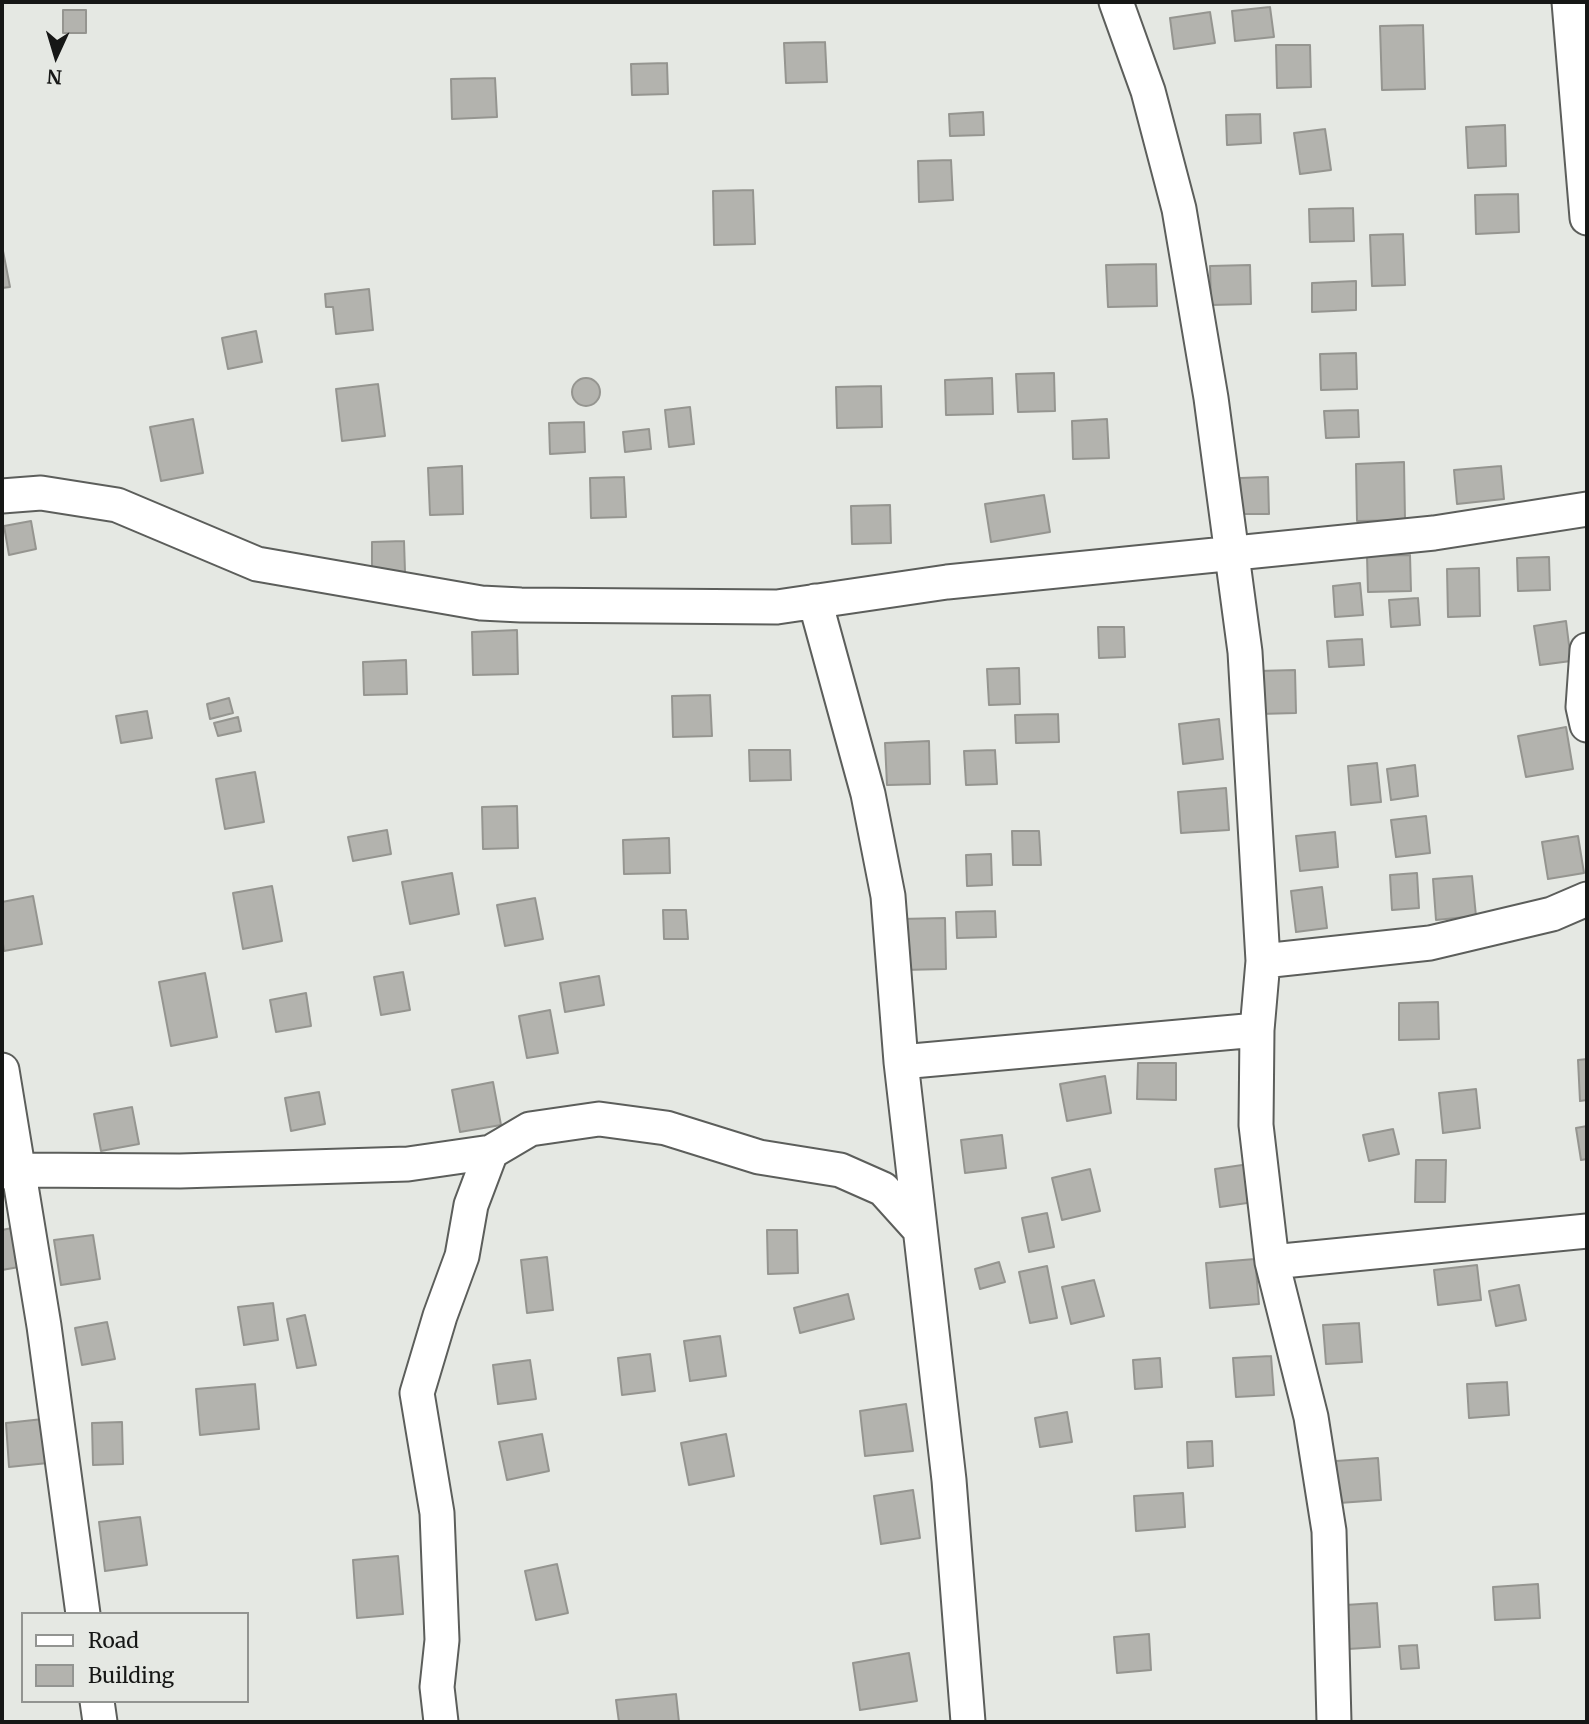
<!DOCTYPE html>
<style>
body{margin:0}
#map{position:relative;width:1589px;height:1724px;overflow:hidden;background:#e5e8e3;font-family:Merriweather,serif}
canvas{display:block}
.frame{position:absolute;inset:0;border:4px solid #161716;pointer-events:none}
.legend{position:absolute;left:21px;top:1612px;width:228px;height:91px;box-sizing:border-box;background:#e5e8e3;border:2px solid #929491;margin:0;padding:9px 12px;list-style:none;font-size:21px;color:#161716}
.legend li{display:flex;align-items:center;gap:14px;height:35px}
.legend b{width:35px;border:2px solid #929491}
.north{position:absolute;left:21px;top:21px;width:70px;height:70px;-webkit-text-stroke:5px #e5e8e3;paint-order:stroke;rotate:184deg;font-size:19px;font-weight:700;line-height:28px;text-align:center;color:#161716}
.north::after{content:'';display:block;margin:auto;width:24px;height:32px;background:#161716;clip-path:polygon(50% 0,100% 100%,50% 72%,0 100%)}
</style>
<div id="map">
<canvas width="1589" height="1724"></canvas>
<div class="frame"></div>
<ul class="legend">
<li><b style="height:9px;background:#fff"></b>Road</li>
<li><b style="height:19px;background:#b3b3ae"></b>Building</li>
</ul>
<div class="north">N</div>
</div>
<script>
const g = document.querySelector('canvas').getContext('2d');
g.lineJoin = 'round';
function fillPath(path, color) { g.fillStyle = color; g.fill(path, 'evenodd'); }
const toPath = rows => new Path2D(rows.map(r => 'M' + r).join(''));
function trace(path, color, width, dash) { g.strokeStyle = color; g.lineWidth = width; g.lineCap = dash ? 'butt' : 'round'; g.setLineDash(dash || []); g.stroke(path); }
const building = toPath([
 [1270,7,1274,37,1235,41,1232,11,1270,7],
 [63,10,86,10,86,33,63,33,63,10],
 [1210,12,1215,43,1174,49,1170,18,1210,12],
 [1423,25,1425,89,1382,90,1380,26,1423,25],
 [825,42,827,82,786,83,784,43,825,42],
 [1276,45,1310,45,1311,87,1277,88,1276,45],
 [667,63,668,94,632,95,631,64,667,63],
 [495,78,497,117,452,119,451,79,495,78],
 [983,112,984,135,950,136,949,114,983,112],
 [1260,114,1261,143,1227,145,1226,115,1260,114],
 [1505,125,1506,166,1468,168,1466,127,1505,125],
 [1325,129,1331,170,1300,174,1294,133,1325,129],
 [951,160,953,200,919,202,918,161,951,160],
 [753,190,755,244,714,245,713,191,753,190],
 [1518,194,1519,232,1476,234,1475,195,1518,194],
 [1353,208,1354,241,1310,242,1309,209,1353,208],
 [1403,234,1405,285,1372,286,1370,235,1403,234],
 [3,251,10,287,2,288,2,252,3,251],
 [1156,264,1157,306,1108,307,1106,265,1156,264],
 [1250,265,1251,304,1211,305,1210,266,1250,265],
 [1356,281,1356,310,1312,312,1312,283,1356,281],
 [369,289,373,330,336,334,333,307,326,307,325,294,369,289],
 [256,331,262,362,228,369,222,338,256,331],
 [1356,353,1357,389,1321,390,1320,354,1356,353],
 [1054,373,1055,411,1018,412,1016,374,1054,373],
 [992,378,993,414,946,415,945,380,992,378],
 '572 392a14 14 0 1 1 28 0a14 14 0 1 1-28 0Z',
 [378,384,385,436,342,441,336,389,378,384],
 [881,386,882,427,837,428,836,387,881,386],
 [690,407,694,444,669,447,665,410,690,407],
 [1358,410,1359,437,1326,438,1324,411,1358,410],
 [193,419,203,473,161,481,150,427,193,419],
 [1107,419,1109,458,1073,459,1072,421,1107,419],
 [584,422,585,452,550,454,549,423,584,422],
 [649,429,651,449,625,452,623,432,649,429],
 [1404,462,1405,520,1357,521,1356,464,1404,462],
 [462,466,463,514,430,515,428,468,462,466],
 [1501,466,1504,499,1457,504,1454,470,1501,466],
 [624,477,626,517,591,518,590,478,624,477],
 [1268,477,1269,514,1241,514,1240,478,1268,477],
 [1044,495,1050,532,991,542,985,504,1044,495],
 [890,505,891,543,852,544,851,506,890,505],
 [31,521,36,549,9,555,4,526,31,521],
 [404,541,405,572,372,573,372,542,404,541],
 [1410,555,1411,591,1368,592,1367,556,1410,555],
 [1549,557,1550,590,1518,591,1517,558,1549,557],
 [1479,568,1480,616,1448,617,1447,569,1479,568],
 [1360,583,1363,615,1335,617,1333,586,1360,583],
 [1418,598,1420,625,1391,627,1389,600,1418,598],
 [1566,621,1571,661,1540,665,1534,626,1566,621],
 [1098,627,1124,627,1125,657,1099,658,1098,627],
 [517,630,518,674,473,675,472,632,517,630],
 [1362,639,1364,665,1329,667,1327,641,1362,639],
 [406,660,407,694,364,695,363,662,406,660],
 [1019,668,1020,704,989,705,987,669,1019,668],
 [1295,670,1296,713,1259,714,1258,671,1295,670],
 [710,695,712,736,673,737,672,696,710,695],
 [229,698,233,713,210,719,207,704,229,698],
 [147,711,152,738,121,743,116,716,147,711],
 [1058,714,1059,742,1016,743,1015,715,1058,714],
 [238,717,241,731,218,736,214,723,238,717],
 [1219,719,1223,759,1183,764,1179,724,1219,719],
 [1566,727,1573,769,1526,777,1518,736,1566,727],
 [929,741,930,784,887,785,885,743,929,741],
 [749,750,790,750,791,780,750,781,749,750],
 [995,750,997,784,966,785,964,751,995,750],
 [1377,763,1381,802,1351,805,1348,766,1377,763],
 [1415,765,1418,796,1391,800,1387,769,1415,765],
 [255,772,264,822,225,829,216,779,255,772],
 [1226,788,1229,830,1181,833,1178,792,1226,788],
 [517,806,518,848,483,849,482,807,517,806],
 [1426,816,1430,853,1396,857,1391,820,1426,816],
 [387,830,391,854,353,861,348,837,387,830],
 [1012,831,1039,831,1041,865,1013,865,1012,831],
 [1335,832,1338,867,1300,871,1296,836,1335,832],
 [1578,836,1584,873,1548,879,1542,842,1578,836],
 [669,838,670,873,624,874,623,840,669,838],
 [991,854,992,885,967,886,966,855,991,854],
 [452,873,459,914,410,924,402,882,452,873],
 [1417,873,1419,908,1392,910,1390,875,1417,873],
 [1472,876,1476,916,1436,920,1433,879,1472,876],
 [272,886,282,941,243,949,233,893,272,886],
 [1322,887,1327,928,1296,932,1291,891,1322,887],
 [33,896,42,944,4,951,2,937,2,902,33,896],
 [535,898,543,939,505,946,497,905,535,898],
 [663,910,686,910,688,939,664,939,663,910],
 [995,911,996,937,957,938,956,912,995,911],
 [945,918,946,969,902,970,900,919,945,918],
 [403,972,410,1010,381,1015,374,977,403,972],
 [205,973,217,1037,171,1046,159,982,205,973],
 [599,976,604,1005,565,1012,560,983,599,976],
 [306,993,311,1026,276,1032,270,1000,306,993],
 [1438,1002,1439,1039,1399,1040,1399,1003,1438,1002],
 [550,1010,558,1053,527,1058,519,1016,550,1010],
 [1587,1059,1587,1100,1580,1101,1578,1060,1587,1059],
 [1138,1063,1176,1063,1176,1100,1137,1099,1138,1063],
 [1105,1076,1111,1113,1067,1121,1060,1084,1105,1076],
 [493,1082,501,1125,460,1132,452,1090,493,1082],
 [1476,1089,1480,1128,1443,1133,1439,1093,1476,1089],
 [319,1092,325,1124,291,1131,285,1098,319,1092],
 [132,1107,139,1144,101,1151,94,1114,132,1107],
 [1587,1126,1587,1159,1581,1160,1576,1128,1587,1126],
 [1393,1129,1399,1154,1369,1161,1363,1135,1393,1129],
 [1002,1135,1006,1168,965,1173,961,1140,1002,1135],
 [1416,1160,1446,1160,1445,1202,1415,1202,1416,1160],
 [1249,1164,1254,1202,1220,1207,1215,1169,1249,1164],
 [1090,1169,1100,1211,1062,1220,1052,1178,1090,1169],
 [1047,1213,1054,1247,1029,1252,1022,1218,1047,1213],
 [12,1228,19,1267,2,1270,2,1230,12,1228],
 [767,1230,797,1230,798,1273,768,1274,767,1230],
 [93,1235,100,1279,61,1285,54,1240,93,1235],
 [547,1257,553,1310,527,1313,521,1260,547,1257],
 [1255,1259,1259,1304,1210,1308,1206,1263,1255,1259],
 [999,1262,1005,1282,980,1289,975,1269,999,1262],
 [1477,1265,1481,1300,1438,1305,1434,1270,1477,1265],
 [1047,1266,1057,1318,1030,1323,1019,1272,1047,1266],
 [1094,1280,1104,1316,1071,1324,1062,1287,1094,1280],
 [1519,1285,1526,1320,1496,1326,1489,1291,1519,1285],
 [848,1294,854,1319,800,1333,794,1308,848,1294],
 [273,1303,278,1340,244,1345,238,1307,273,1303],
 [305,1315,316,1365,297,1368,287,1319,305,1315],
 [107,1322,115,1359,82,1365,75,1328,107,1322],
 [1359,1323,1362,1362,1326,1364,1323,1325,1359,1323],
 [720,1336,726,1376,690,1381,684,1341,720,1336],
 [650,1354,655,1391,622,1395,618,1358,650,1354],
 [1271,1356,1274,1395,1236,1397,1233,1358,1271,1356],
 [1160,1358,1162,1387,1135,1389,1133,1360,1160,1358],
 [530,1360,536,1399,498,1404,493,1365,530,1360],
 [1507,1382,1509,1415,1469,1418,1467,1384,1507,1382],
 [255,1384,259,1429,200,1435,196,1389,255,1384],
 [906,1404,913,1451,865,1456,860,1411,906,1404],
 [1067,1412,1072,1442,1040,1447,1035,1418,1067,1412],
 [43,1419,48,1463,9,1467,6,1423,43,1419],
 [122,1422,123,1464,93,1465,92,1423,122,1422],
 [542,1434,549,1471,507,1480,499,1442,542,1434],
 [726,1434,734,1476,689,1485,681,1443,726,1434],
 [1212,1441,1213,1466,1188,1468,1187,1442,1212,1441],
 [1378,1458,1381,1500,1339,1503,1336,1461,1378,1458],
 [913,1490,920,1538,881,1544,874,1496,913,1490],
 [1183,1493,1185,1527,1136,1531,1134,1496,1183,1493],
 [140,1517,147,1565,105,1571,99,1522,140,1517],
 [398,1556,403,1614,357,1618,353,1560,398,1556],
 [557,1564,568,1613,536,1620,525,1571,557,1564],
 [1538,1584,1540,1618,1495,1620,1493,1587,1538,1584],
 [1377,1603,1380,1647,1348,1649,1345,1605,1377,1603],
 [1149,1634,1151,1670,1117,1673,1114,1637,1149,1634],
 [1417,1645,1419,1668,1401,1669,1399,1646,1417,1645],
 [909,1653,917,1701,860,1710,853,1663,909,1653],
 [676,1694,679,1722,619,1722,616,1700,676,1694]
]);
const street = toPath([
 [1116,2,1148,91,1179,209,1211,398,1245,652,1263,961,1257,1030,1256,1125,1272,1262,1311,1417,1329,1531,1334,1722],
 [1569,2,1587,218],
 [2,496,41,493,117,505,257,564,481,603,521,605,777,607,947,582,1434,533,1587,509],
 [815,601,868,794,888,896,901,1062,949,1480,968,1722],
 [1587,650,1583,707,1587,725],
 [1263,961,1430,943,1552,914,1587,899],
 [901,1062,1257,1030],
 [2,1070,44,1326,83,1614],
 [2,1172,18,1170,180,1171,408,1164,491,1152,530,1129,599,1119,666,1128,759,1157,840,1170,883,1189,920,1230],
 [1272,1262,1587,1231],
 [97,1701,100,1722],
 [441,1722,437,1687,442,1640,437,1513,417,1393,440,1316,462,1256,471,1205,491,1152]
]);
fillPath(building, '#b3b3ae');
trace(building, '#959590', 2);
trace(street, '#5c5e5b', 37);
trace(street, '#fff', 33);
</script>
